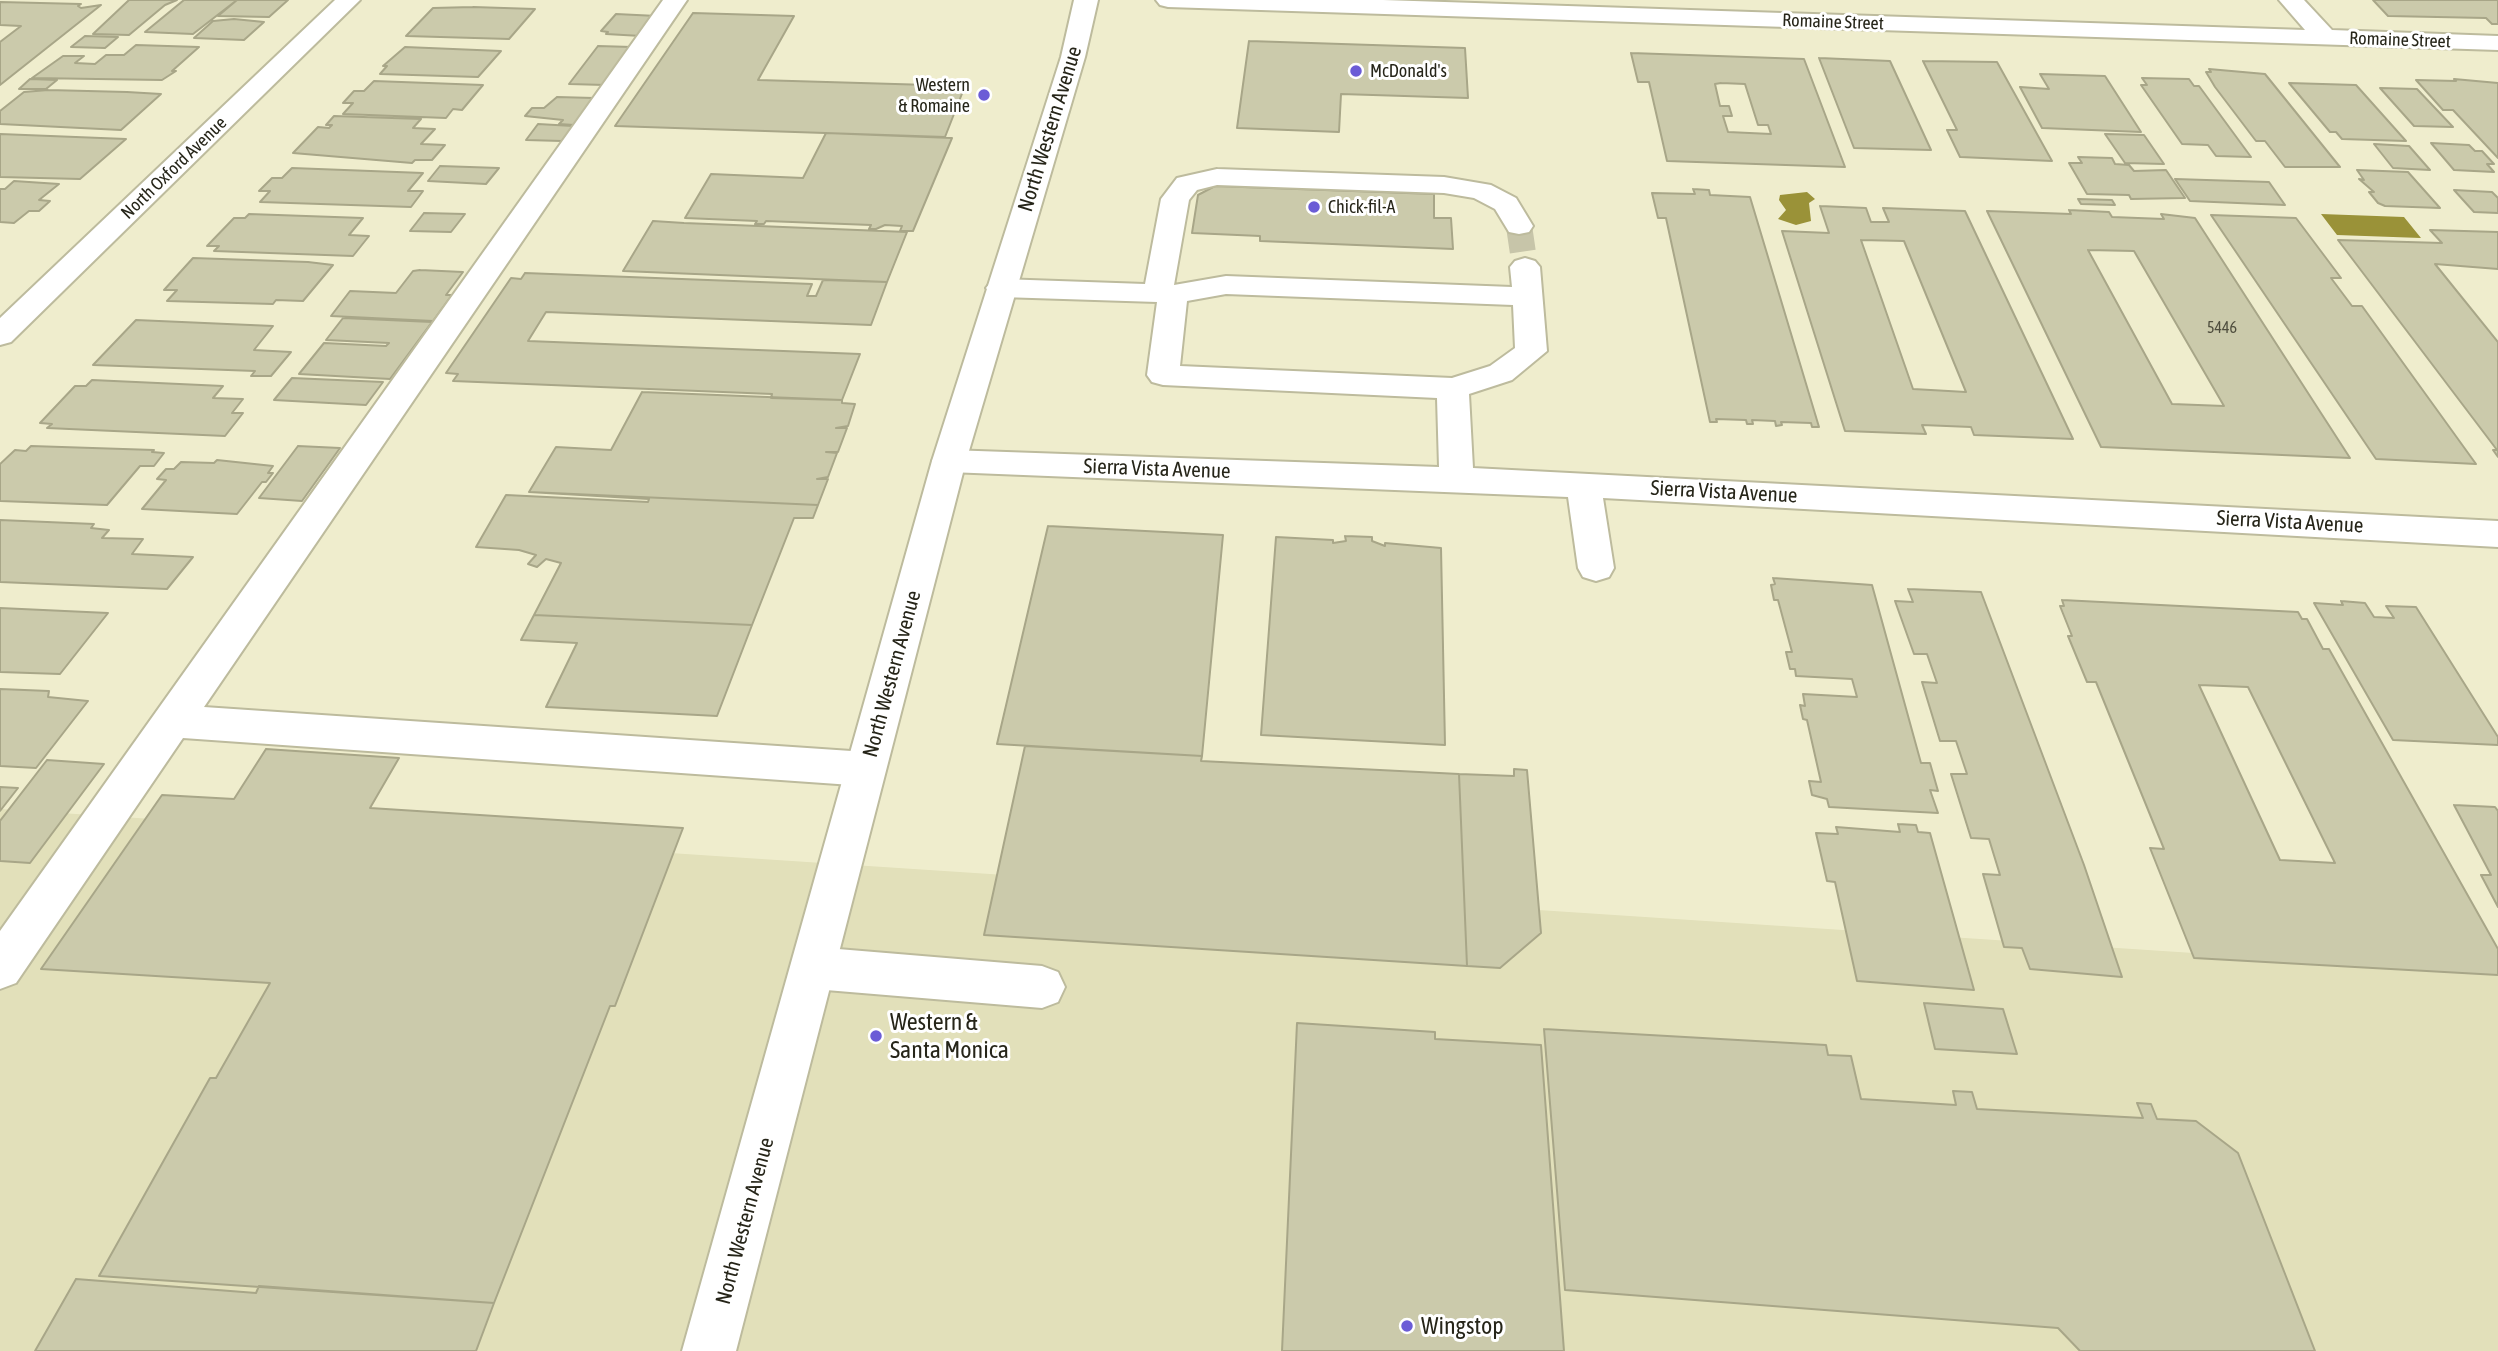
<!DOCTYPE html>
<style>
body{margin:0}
canvas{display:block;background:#efedcd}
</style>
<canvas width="2498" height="1351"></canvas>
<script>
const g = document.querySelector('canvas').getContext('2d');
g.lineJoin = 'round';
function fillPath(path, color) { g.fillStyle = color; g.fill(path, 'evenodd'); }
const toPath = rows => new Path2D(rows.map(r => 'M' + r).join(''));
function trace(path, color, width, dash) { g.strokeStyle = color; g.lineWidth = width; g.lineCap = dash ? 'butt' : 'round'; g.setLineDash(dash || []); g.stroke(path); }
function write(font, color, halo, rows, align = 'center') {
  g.font = font + ' "Asap Condensed",sans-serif'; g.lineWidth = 6; g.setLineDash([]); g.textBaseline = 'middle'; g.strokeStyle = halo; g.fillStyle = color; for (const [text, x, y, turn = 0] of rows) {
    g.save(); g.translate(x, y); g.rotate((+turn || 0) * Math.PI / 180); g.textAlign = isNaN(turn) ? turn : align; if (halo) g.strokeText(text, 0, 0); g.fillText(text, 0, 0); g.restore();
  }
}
const built = toPath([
 [0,809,2498,973,2498,1351,0,1351]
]);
const water = toPath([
 [1807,192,1815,199,1809,203,1811,221,1796,225,1778,219,1786,210,1779,200,1780,195],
 [2321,214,2404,217,2421,238,2337,235]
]);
const building = toPath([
 [129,0,177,0,165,5,129,35,93,34,129,0],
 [184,0,237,0,193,34,145,32,184,0],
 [237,0,288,0,269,17,218,16,237,0],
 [2373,0,2498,0,2498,24,2492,24,2486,18,2388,16,2373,0],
 [0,2,81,4,78,6,81,8,101,5,0,85,0,42,21,26,0,25,0,2],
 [473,7,535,9,509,39,406,36,433,8,473,7],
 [693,13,794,16,758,80,929,85,930,81,964,82,963,87,965,86,945,137,615,126,693,13],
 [616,14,657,16,641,36,606,34,608,32,601,31,616,14],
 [234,19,264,22,244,40,194,38,213,21,234,19],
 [85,36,118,37,105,48,71,47,85,36],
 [1249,41,1465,48,1468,98,1341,94,1339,132,1237,128,1249,41],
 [136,45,199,47,172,71,176,71,162,80,32,78,63,56,84,56,75,63,95,64,106,55,124,55,136,45],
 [598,46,632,47,605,85,569,84,598,46],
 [405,47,501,51,478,77,380,74,387,66,383,66,405,47],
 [1631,53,1804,59,1845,167,1667,161,1649,82,1638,82,1631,53],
 [1721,83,1745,84,1758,125,1768,125,1771,134,1728,132,1723,116,1732,116,1729,106,1720,106,1715,84,1721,83],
 [1819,58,1890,61,1931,150,1854,148,1819,58],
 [1923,61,1997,62,2052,161,1960,157,1947,130,1957,130,1923,61],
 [2209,69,2265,74,2340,167,2285,167,2265,141,2256,141,2215,87,2206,72,2211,72,2209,69],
 [2040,74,2105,76,2141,132,2042,128,2020,87,2049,89,2040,74],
 [2142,78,2189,79,2194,86,2199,86,2251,157,2216,156,2208,145,2182,144,2141,85,2147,85,2142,78],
 [30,79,57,80,46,89,19,89,30,79],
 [2454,79,2498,83,2498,158,2453,110,2443,110,2416,80,2456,81,2454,79],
 [374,81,483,85,462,110,453,109,446,118,343,114,353,103,343,103,354,91,364,91,374,81],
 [2289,83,2356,85,2406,141,2342,139,2336,132,2330,132,2289,83],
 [2380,88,2417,89,2453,127,2414,126,2380,88],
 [48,90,127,92,161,94,121,130,0,124,0,111,24,92,48,90],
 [557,97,594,98,574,125,559,124,563,120,525,116,532,108,544,108,557,97],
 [334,116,421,119,413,128,435,129,421,144,445,145,432,160,415,160,412,163,293,153,318,127,329,128,332,125,326,125,334,116],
 [538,124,573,126,562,141,526,140,538,124],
 [826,133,952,138,913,231,900,231,902,226,885,225,876,229,869,229,871,225,766,221,764,224,755,224,757,221,685,218,711,174,803,178,826,133],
 [0,134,126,139,80,179,0,177,0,134],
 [2105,134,2144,135,2164,164,2125,163,2105,134],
 [2431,143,2469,145,2475,151,2482,151,2494,164,2487,164,2494,172,2454,170,2431,143],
 [2374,144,2409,146,2430,170,2393,168,2374,144],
 [2078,157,2112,158,2115,164,2129,165,2134,171,2166,170,2185,198,2131,199,2129,195,2087,194,2069,163,2082,163,2078,157],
 [440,166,499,168,486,184,428,181,440,166],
 [292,168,423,173,408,191,423,191,411,207,260,202,270,191,259,191,272,178,282,178,292,168],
 [2357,170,2408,172,2440,208,2385,206,2378,203,2369,192,2374,192,2359,179,2364,180,2357,170],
 [2175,179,2269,182,2285,205,2190,201,2175,179],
 [14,181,59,184,39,200,50,201,39,211,29,211,14,223,0,222,0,189,5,189,14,181],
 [1215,186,1434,194,1434,218,1451,218,1453,249,1260,241,1260,236,1192,233,1198,195,1215,186],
 [1693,189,1709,190,1710,195,1750,197,1819,427,1812,427,1811,423,1781,422,1782,425,1776,426,1775,421,1752,420,1753,424,1747,424,1746,420,1716,419,1717,422,1710,422,1666,218,1658,218,1652,193,1695,194,1693,189],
 [2454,190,2492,192,2498,198,2498,213,2474,212,2454,190],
 [2078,199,2112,200,2115,205,2081,204,2078,199],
 [1820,206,1866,208,1871,222,1889,222,1883,208,1965,211,2073,439,1974,435,1971,427,1922,425,1926,434,1845,431,1782,231,1829,233,1820,206],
 [1861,240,1904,241,1966,392,1913,389,1861,240],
 [2069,210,2109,212,2112,217,2164,219,2161,214,2195,218,2350,458,2101,447,1987,211,2071,214,2069,210],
 [2088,250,2134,251,2224,406,2172,404,2088,250],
 [424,213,465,214,451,232,410,231,424,213],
 [249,214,363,218,349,235,369,236,353,256,214,251,219,246,207,246,234,218,245,218,249,214],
 [2211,215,2296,218,2341,278,2331,278,2352,306,2362,306,2476,464,2376,459,2211,215],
 [653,221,684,223,907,232,887,282,623,271,653,221],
 [2430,230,2498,232,2498,269,2435,264,2498,342,2498,457,2493,450,2497,450,2338,240,2442,243,2430,230],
 [193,258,308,262,333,265,303,301,276,300,273,304,167,301,177,290,164,290,193,258],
 [420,270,463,272,446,295,452,295,433,321,331,316,350,291,396,293,413,271,420,270],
 [525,273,812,284,807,296,816,296,823,280,887,282,871,325,546,312,528,341,860,354,842,400,771,398,772,394,453,381,458,374,446,373,511,278,521,279,525,273],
 [343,318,432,322,390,379,299,374,324,343,386,346,389,343,326,340,343,318],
 [136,320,273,326,254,350,291,352,271,376,251,376,255,371,93,365,136,320],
 [292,378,383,382,366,405,274,400,292,378],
 [92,380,223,386,213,398,243,399,232,413,243,413,225,436,47,428,52,424,40,423,75,386,86,386,92,380],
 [642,392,842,400,842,403,855,404,848,426,836,428,847,428,838,452,826,452,837,453,828,477,817,479,828,479,818,505,529,492,556,447,611,450,642,392],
 [31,446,154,450,152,452,164,453,154,466,140,466,107,505,0,501,0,464,15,450,26,451,31,446],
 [298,446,340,448,302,501,259,498,298,446],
 [217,460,273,466,268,473,273,473,266,482,262,482,237,514,142,509,166,480,157,479,166,469,174,469,181,462,214,463,217,460],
 [529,492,818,505,813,518,794,518,752,625,534,615,561,563,546,559,537,567,528,564,536,555,519,550,476,547,506,495,648,502,649,499,529,492],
 [0,520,94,524,91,528,109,530,102,538,143,539,132,554,193,557,167,589,0,582,0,520],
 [1048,526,1223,535,1202,756,997,744,1048,526],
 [1345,536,1372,537,1372,541,1385,546,1385,543,1441,548,1445,745,1261,735,1276,537,1333,540,1333,543,1346,541,1345,536],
 [1773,578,1872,585,1921,763,1930,763,1938,791,1930,790,1938,813,1829,807,1827,799,1812,795,1809,781,1821,782,1807,720,1803,719,1800,705,1805,706,1803,694,1857,697,1852,679,1796,676,1795,669,1790,669,1786,652,1792,652,1778,600,1774,600,1771,585,1775,584,1773,578],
 [1908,589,1981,592,2084,865,2122,977,2030,969,2022,948,2004,947,1983,874,2000,875,1989,839,1971,838,1951,774,1967,774,1956,741,1940,741,1922,682,1937,683,1927,654,1914,654,1895,601,1913,602,1908,589],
 [2062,600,2298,612,2302,619,2307,619,2323,649,2329,649,2498,949,2498,975,2194,958,2150,848,2164,849,2096,682,2087,682,2068,636,2072,636,2060,606,2064,606,2062,600],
 [2199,685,2248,687,2335,863,2280,860,2199,685],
 [2341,601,2365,603,2374,617,2394,618,2386,606,2416,607,2498,737,2498,745,2393,740,2314,603,2343,605,2341,601],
 [0,608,108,613,60,674,0,672,0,608],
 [534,615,752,625,717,716,546,707,577,643,521,640,534,615],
 [0,689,49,691,48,697,88,701,36,768,0,766,0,689],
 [1025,746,1202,756,1201,761,1459,774,1467,966,984,935,1025,746],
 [266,749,399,758,370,808,683,828,615,1006,610,1006,494,1303,99,1276,210,1078,216,1078,270,983,41,969,162,795,234,799,266,749],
 [47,760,104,764,30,863,0,861,0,821,47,760],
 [1514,769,1527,770,1541,933,1500,968,1467,966,1459,774,1514,776,1514,769],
 [0,787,18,788,0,811,0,787],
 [2454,805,2495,807,2498,811,2498,907,2481,875,2491,875,2454,805],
 [1898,824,1916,825,1918,832,1930,833,1974,990,1857,981,1835,882,1827,881,1816,833,1838,834,1836,827,1900,832,1898,824],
 [1924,1003,2003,1009,2017,1054,1935,1049,1924,1003],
 [1297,1023,1435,1032,1435,1039,1541,1045,1564,1351,1282,1351,1297,1023],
 [1544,1029,1826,1045,1828,1055,1851,1056,1861,1099,1956,1105,1953,1091,1972,1092,1977,1109,2143,1118,2137,1103,2151,1104,2157,1119,2196,1121,2238,1153,2315,1351,2080,1351,2058,1328,1565,1290,1544,1029],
 [76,1279,256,1293,259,1286,494,1303,476,1351,35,1351,76,1279]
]);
const minorTunnel = toPath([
 [1519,226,1525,267]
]);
const minor = toPath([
 [335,0,360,0,11,342,0,345,0,318,335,0],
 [663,0,687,0,204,707,866,752,880,757,886,769,880,781,866,786,183,738,16,983,0,989,0,931,663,0],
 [1156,0,1383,0,2305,30,2279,0,2304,0,2332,30,2498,36,2498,50,1168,7,1160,5,1156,0],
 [1217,169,1444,177,1491,185,1516,198,1533,226,1529,232,1519,234,1509,232,1495,209,1474,198,1444,193,1217,185,1197,190,1189,200,1174,285,1226,276,1512,287,1510,267,1515,261,1525,258,1535,261,1540,267,1547,351,1512,380,1469,394,1473,468,2498,521,2498,547,1603,498,1614,568,1609,577,1596,581,1583,577,1578,568,1568,497,949,472,937,469,932,461,937,453,949,450,1439,467,1437,398,1163,385,1152,382,1147,375,1157,302,1001,297,991,294,986,288,991,282,1001,279,1145,284,1161,199,1177,178,1217,169],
 [1226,294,1513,305,1515,348,1490,366,1452,378,1180,366,1187,301,1226,294],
 [814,947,1042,966,1058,972,1065,987,1058,1002,1042,1008,814,989,798,983,791,968,798,953,814,947]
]);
const major = toPath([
 [1074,0,1098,0,1085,57,966,461,736,1351,682,1351,932,461,1061,57,1074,0]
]);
const markers = [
 [1356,71,7,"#6b5cd6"],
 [984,95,7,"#6b5cd6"],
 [1314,207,7,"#6b5cd6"],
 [876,1036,7,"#6b5cd6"],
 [1407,1326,7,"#6b5cd6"]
];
const farNumbernames = [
 ["5446",2222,328]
];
const farStreetnames = [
 ["Romaine Street",1833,22,2],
 ["Romaine Street",2400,40,2],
 ["North Oxford Avenue",174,168,-44]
];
const farPoinames = [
 ["McDonald's",1370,71],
 ["Western",970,85,"right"],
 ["& Romaine",970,106,"right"],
 ["Chick-fil-A",1328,207]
];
const streetNames = [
 ["North Western Avenue",1050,129,-73],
 ["Sierra Vista Avenue",1157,469,2],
 ["Sierra Vista Avenue",1724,492,3],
 ["Sierra Vista Avenue",2290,522,3],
 ["North Western Avenue",892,674,-75],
 ["North Western Avenue",745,1221,-75]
];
const nearPoinames = [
 ["Western &",890,1022],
 ["Santa Monica",890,1050],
 ["Wingstop",1421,1326]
];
fillPath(built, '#e2e0ba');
fillPath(water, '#9a9238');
fillPath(building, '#cbcaab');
trace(building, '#a8a688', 2);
trace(minorTunnel, '#c7c5a9', 26, [26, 13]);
trace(minor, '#bdbb9d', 4);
trace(major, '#bdbb9d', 4);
fillPath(minor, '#fff');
fillPath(major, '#fff');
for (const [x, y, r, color] of markers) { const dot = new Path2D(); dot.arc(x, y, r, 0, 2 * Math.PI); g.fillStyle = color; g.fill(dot); trace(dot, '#fff', 2.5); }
write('16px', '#4f4e3e', null, farNumbernames);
write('18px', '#262519', '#fff', farStreetnames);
write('18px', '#262519', '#fff', farPoinames, 'left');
write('21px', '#262519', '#fff', streetNames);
write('24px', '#262519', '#fff', nearPoinames, 'left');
</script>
